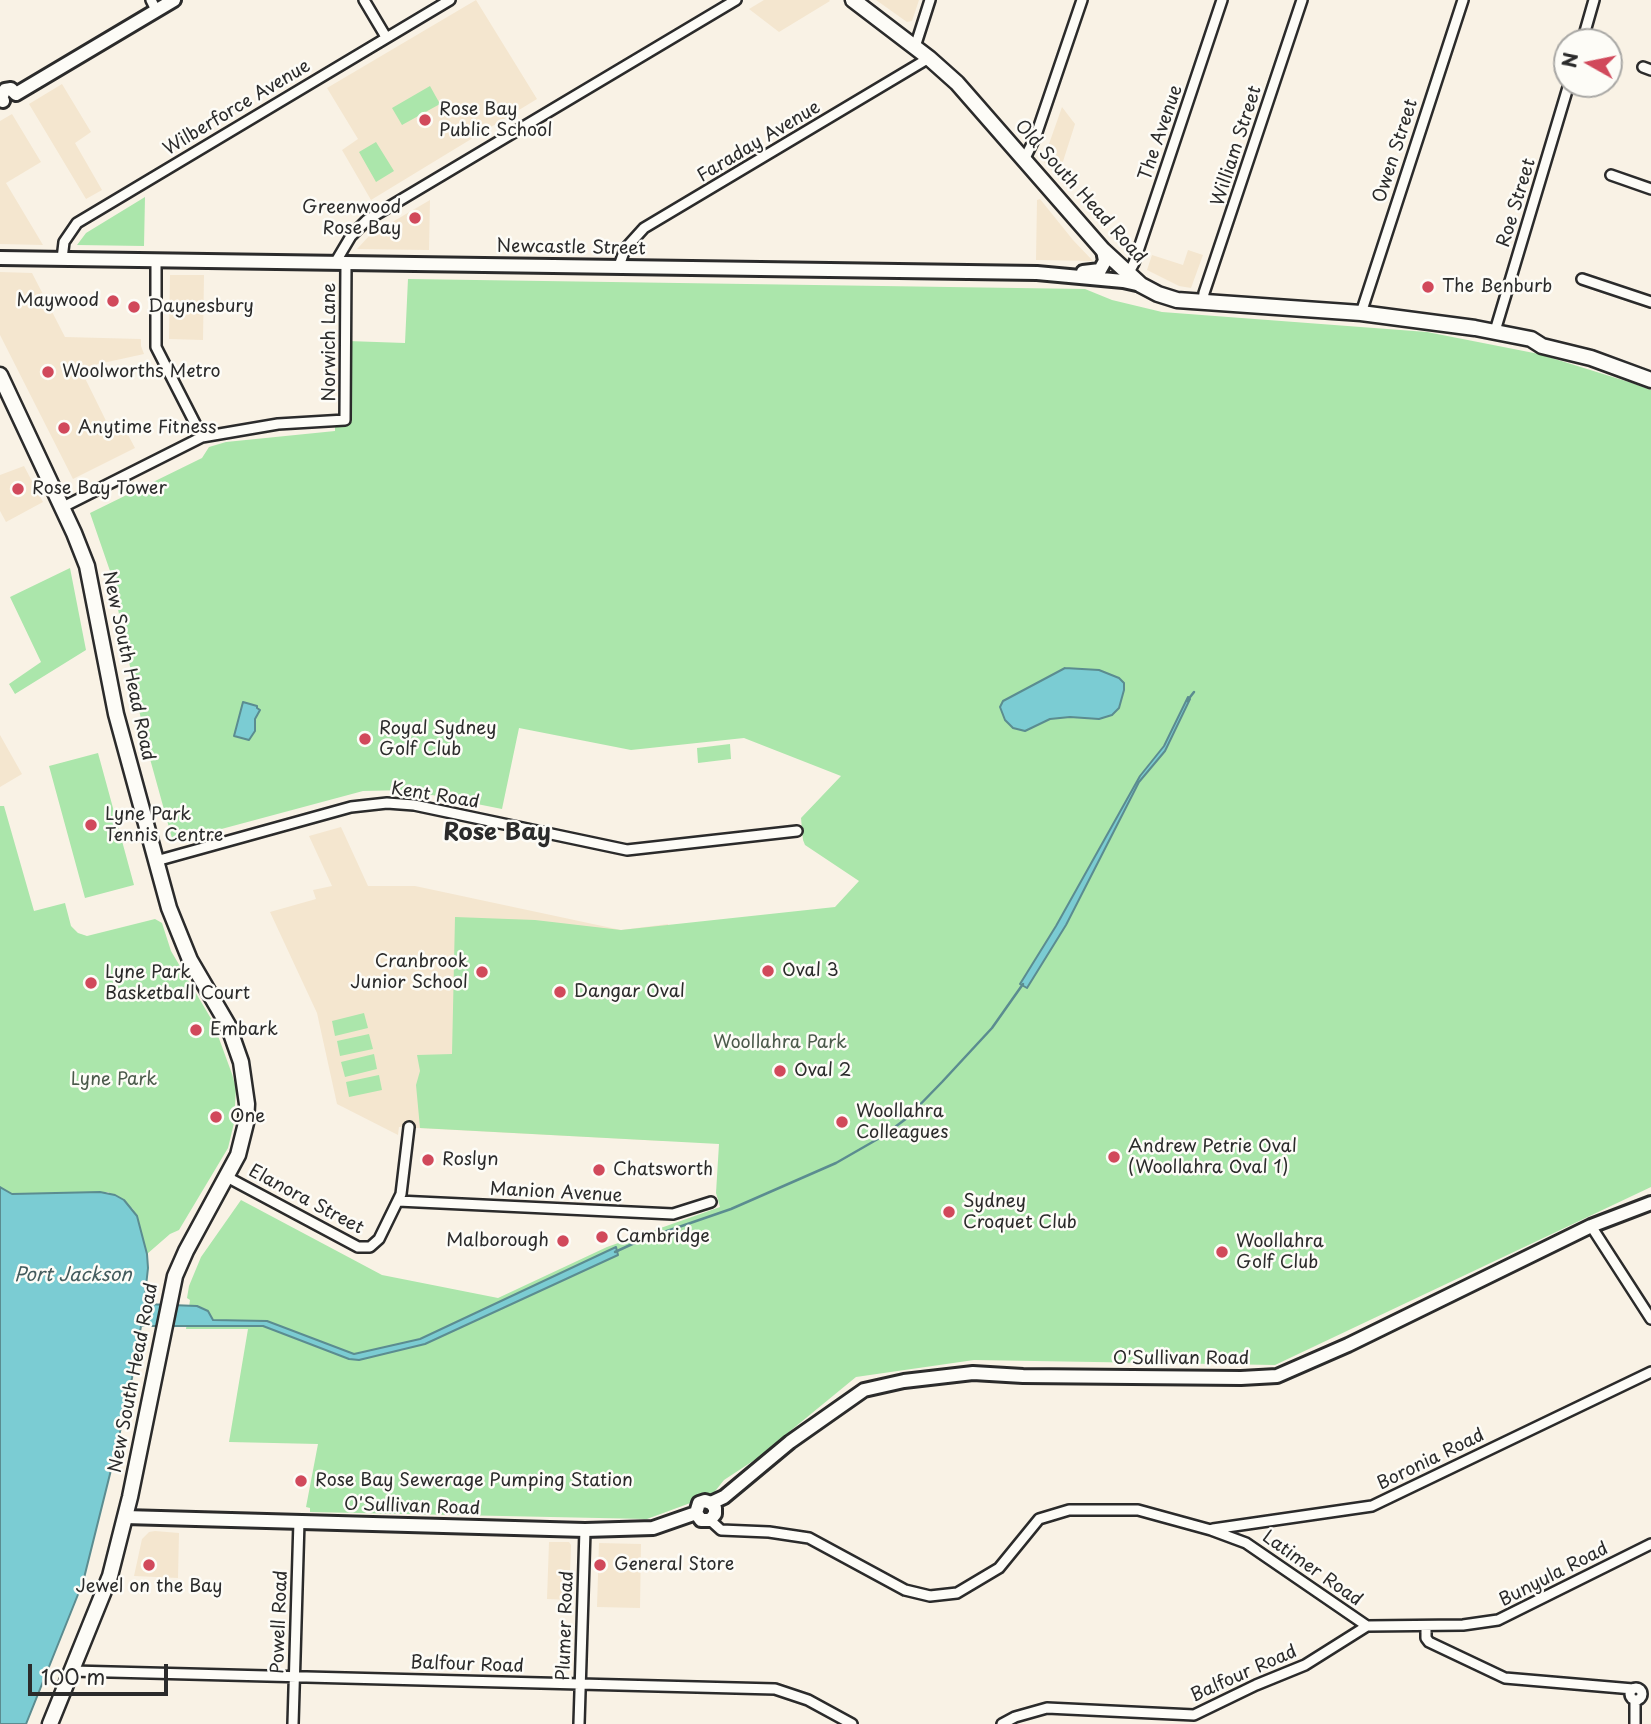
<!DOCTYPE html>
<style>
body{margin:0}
#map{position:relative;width:1651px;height:1724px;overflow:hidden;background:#f9f2e5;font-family:"Playpen Sans",sans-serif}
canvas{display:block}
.north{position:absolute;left:1553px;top:28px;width:70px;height:70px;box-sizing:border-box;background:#fdfcf7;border:2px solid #a9a8a5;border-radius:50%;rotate:279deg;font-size:19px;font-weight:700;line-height:28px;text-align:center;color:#2b2b2b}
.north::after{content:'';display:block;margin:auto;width:24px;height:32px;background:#d1495b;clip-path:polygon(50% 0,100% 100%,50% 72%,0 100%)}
.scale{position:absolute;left:28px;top:1664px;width:140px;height:32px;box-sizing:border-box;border:4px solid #2b2b2b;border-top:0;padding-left:9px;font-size:21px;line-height:24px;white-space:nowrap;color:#2b2b2b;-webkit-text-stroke:5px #fdfcf7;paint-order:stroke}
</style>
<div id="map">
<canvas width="1651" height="1724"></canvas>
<div class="north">N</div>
<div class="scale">100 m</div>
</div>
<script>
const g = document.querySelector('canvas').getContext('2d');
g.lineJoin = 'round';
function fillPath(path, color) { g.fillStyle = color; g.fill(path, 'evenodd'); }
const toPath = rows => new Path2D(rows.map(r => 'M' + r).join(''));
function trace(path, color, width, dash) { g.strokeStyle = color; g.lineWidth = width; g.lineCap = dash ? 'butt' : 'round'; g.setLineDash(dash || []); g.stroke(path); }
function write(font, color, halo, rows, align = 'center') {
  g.font = font + ' "Playpen Sans",sans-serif'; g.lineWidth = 5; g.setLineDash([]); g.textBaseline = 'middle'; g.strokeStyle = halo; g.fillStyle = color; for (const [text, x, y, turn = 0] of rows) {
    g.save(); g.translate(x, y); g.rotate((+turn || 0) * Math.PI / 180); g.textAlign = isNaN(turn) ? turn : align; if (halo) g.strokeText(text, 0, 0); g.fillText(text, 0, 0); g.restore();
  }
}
const built = toPath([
 [476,0,537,99,371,200,342,150,358,139,327,88],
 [764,0,829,0,830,1,779,32,749,9],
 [876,0,919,0,912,21,907,22],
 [62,84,91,132,75,143,102,190,86,199,29,104],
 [1062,107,1075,124,1058,177,1043,161],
 [12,114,41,162,6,183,43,245,0,244,0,121],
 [1040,199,1073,240,1093,261,1036,260,1037,200],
 [430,200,429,250,357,249,370,235],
 [1188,250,1203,255,1191,288,1179,286,1147,270,1152,255,1183,265],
 [0,272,32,273,65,337,141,339,141,346,144,354,80,368,113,435,125,429,135,448,73,479,0,335],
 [170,275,204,275,203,340,169,339],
 [24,466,43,502,6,522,0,511,0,475],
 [0,735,22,774,0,787],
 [341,827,368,886,415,886,621,930,668,924,662,1141,399,1127,398,1135,337,1104,317,1013,270,912,316,899,313,890,332,886,309,836],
 [155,1531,179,1533,178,1578,134,1576,142,1539,149,1532],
 [549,1542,569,1542,571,1545,569,1600,547,1599],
 [599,1543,641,1544,640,1608,597,1607]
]);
const green = toPath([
 [430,86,440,104,402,125,392,108],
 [376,142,394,171,376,182,359,152],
 [145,197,144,246,77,245,86,233],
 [408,279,1085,289,1112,300,1162,312,1427,332,1539,354,1632,383,1651,390,1651,1187,1275,1365,974,1360,856,1377,756,1459,724,1480,712,1495,647,1519,310,1512,310,1508,306,1507,318,1444,229,1442,248,1329,186,1329,190,1300,187,1298,189,1286,201,1257,241,1200,382,1275,498,1298,607,1247,720,1207,716,1193,719,1144,420,1128,416,1085,420,1071,417,1055,452,1054,455,917,535,920,621,930,835,907,859,881,805,845,803,840,801,818,841,776,744,738,631,750,519,728,502,809,407,790,363,791,173,842,147,748,110,571,90,513,202,458,209,447,226,442,335,431,335,422,348,424,348,341,405,343],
 [70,568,86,650,15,694,9,684,41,662,10,597],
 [730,744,731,759,698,763,697,748],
 [98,753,134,885,85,898,49,766],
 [0,806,4,806,34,911,65,903,71,926,78,933,87,936,155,919,162,923,171,951,213,1022,232,1074,236,1088,234,1123,228,1148,179,1230,170,1234,147,1254,133,1209,108,1192,12,1194,0,1187],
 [364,1013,368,1028,335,1036,332,1021],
 [369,1034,373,1049,340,1056,337,1041],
 [374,1054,377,1069,345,1077,341,1062],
 [379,1075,382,1090,349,1097,346,1082]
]);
const water = toPath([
 [1065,668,1099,670,1119,678,1124,683,1124,690,1119,708,1112,715,1099,719,1070,717,1050,719,1025,731,1013,728,1005,720,1000,707,1003,701,1065,668],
 [1188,697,1190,699,1165,751,1139,782,1066,925,1027,988,1020,984,1056,926,1140,776,1164,746,1188,697],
 [243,702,257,706,257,708,260,710,255,719,255,731,249,740,234,736,243,702],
 [0,1187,12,1194,100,1192,115,1195,124,1200,137,1216,147,1254,148,1268,144,1304,197,1306,208,1311,213,1320,267,1321,354,1354,420,1339,616,1247,618,1255,425,1344,359,1360,349,1359,263,1326,141,1326,132,1378,115,1454,83,1582,26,1724,0,1724,0,1187]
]);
const stream = toPath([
 [1187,701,1194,692],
 [615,1252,641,1240,731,1209,836,1163,883,1136,907,1118,942,1082,992,1028,1023,984]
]);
const street = toPath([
 [151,0,156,10],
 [364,0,386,37],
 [1582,42,1594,0],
 [915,47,930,0],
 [1643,67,1651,70],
 [1024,160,1035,138,1082,0],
 [1611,175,1651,189],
 [62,259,64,242,77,223,450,0],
 [156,261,156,347,202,437],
 [335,263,351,236,367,220,736,0],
 [619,266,625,249,644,228,929,58],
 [1128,274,1134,263,1222,0],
 [1582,279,1651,302],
 [1203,301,1204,293,1302,0],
 [1361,313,1463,0],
 [1495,331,1569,84],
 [63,507,202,437,278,424,345,420,346,263],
 [156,861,351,807,387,803,414,805,627,850,797,831],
 [227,1177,358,1247,370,1247,379,1239,401,1194,409,1127],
 [398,1201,673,1214,711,1202],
 [1591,1226,1651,1319],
 [710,1520,721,1530,769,1532,809,1538,905,1590,930,1596,957,1593,999,1568,1039,1519,1069,1510,1138,1510,1211,1530,1246,1543,1367,1626,1463,1625,1498,1620,1651,1544],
 [1213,1529,1372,1506,1651,1372],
 [1426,1626,1426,1638,1429,1642,1505,1678,1633,1689],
 [72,1671,775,1689,808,1700,852,1724],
 '1630 1694a6 6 0 1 1 12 0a6 6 0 1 1-12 0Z',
 [293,1724,299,1521],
 [579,1724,585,1530],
 [1002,1724,1015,1717,1047,1708,1194,1715,1256,1685,1305,1665,1367,1626],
 [1635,1724,1635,1701]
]);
const secondary = toPath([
 [16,94,174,0],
 [3,101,1,97,5,90,11,89,16,94],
 [0,258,1037,273,1123,281,1141,285],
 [1083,272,1100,270,1105,261,1103,250],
 [711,1503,715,1508,715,1514,710,1520,701,1520,696,1513,699,1503,705,1501,711,1503,724,1497,790,1442,864,1390,904,1381,973,1373,1023,1376,1241,1378,1277,1376,1348,1345,1591,1226,1651,1203],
 [125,1517,585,1530,653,1528,696,1513]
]);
const primary = toPath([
 [853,0,929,58,957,83,1103,250,1141,285,1158,294,1177,300,1361,313,1475,328,1531,339,1542,346,1591,358,1651,380],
 [0,375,74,533,87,566,116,714,169,908,190,960,228,1025,241,1062,247,1104,246,1123,238,1155,186,1251,175,1276,130,1497,110,1576,50,1724]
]);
const markers = [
 [425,120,7,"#d1495b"],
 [415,218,7,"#d1495b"],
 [1428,287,7,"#d1495b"],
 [113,301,7,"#d1495b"],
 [134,307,7,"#d1495b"],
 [48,372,7,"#d1495b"],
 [64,428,7,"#d1495b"],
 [18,489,7,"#d1495b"],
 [365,739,7,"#d1495b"],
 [91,825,7,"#d1495b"],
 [768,971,7,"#d1495b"],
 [482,972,7,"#d1495b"],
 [91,983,7,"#d1495b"],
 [560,992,7,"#d1495b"],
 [196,1030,7,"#d1495b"],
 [780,1071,7,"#d1495b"],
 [216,1117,7,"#d1495b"],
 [842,1122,7,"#d1495b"],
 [1114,1157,7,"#d1495b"],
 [428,1160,7,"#d1495b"],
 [599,1170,7,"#d1495b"],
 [949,1212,7,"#d1495b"],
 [602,1237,7,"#d1495b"],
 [563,1241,7,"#d1495b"],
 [1222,1252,7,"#d1495b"],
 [301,1481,7,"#d1495b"],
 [149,1565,7,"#d1495b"],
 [600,1565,7,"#d1495b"]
];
const streetNames = [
 ["Wilberforce Avenue",237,108,-31],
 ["The Avenue",1161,133,-71],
 ["Faraday Avenue",759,142,-31],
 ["William Street",1237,146,-72],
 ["Owen Street",1396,151,-72],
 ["Old South Head Road",1080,192,48],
 ["Roe Street",1517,203,-73],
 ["Newcastle Street",571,248,1],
 ["Norwich Lane",330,342,-90],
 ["New South Head Road",128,666,78],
 ["Kent Road",435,796,9],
 ["Manion Avenue",556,1193,3],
 ["Elanora Street",306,1200,28],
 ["O'Sullivan Road",1181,1359],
 ["New South Head Road",134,1378,-79],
 ["Boronia Road",1431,1460,-26],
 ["O'Sullivan Road",412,1507,2],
 ["Latimer Road",1312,1569,35],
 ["Bunyula Road",1554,1575,-27],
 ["Powell Road",280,1622,-88],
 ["Plumer Road",566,1626,-88],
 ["Balfour Road",467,1665,2],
 ["Balfour Road",1244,1674,-24]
];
const poiNames = [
 ["Rose Bay",439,110],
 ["Public School",439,131],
 ["Greenwood",401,208,"right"],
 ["Rose Bay",401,229,"right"],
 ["The Benburb",1442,287],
 ["Maywood",99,301,"right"],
 ["Daynesbury",148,307],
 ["Woolworths Metro",62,372],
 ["Anytime Fitness",78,428],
 ["Rose Bay Tower",32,489],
 ["Royal Sydney",379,729],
 ["Golf Club",379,750],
 ["Lyne Park",105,815],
 ["Tennis Centre",105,836],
 ["Cranbrook",468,962,"right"],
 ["Junior School",468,983,"right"],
 ["Oval 3",782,971],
 ["Lyne Park",105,973],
 ["Basketball Court",105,994],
 ["Dangar Oval",574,992],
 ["Embark",210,1030],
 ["Oval 2",794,1071],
 ["Woollahra",856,1112],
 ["Colleagues",856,1133],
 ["One",230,1117],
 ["Andrew Petrie Oval",1128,1147],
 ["(Woollahra Oval 1)",1128,1168],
 ["Roslyn",442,1160],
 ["Chatsworth",613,1170],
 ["Sydney",963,1202],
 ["Croquet Club",963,1223],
 ["Cambridge",616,1237],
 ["Malborough",549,1241,"right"],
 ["Woollahra",1236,1242],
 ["Golf Club",1236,1263],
 ["Rose Bay Sewerage Pumping Station",315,1481],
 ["General Store",614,1565],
 ["Jewel on the Bay",149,1587,"center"]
];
const parkNames = [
 ["Woollahra Park",780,1043],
 ["Lyne Park",114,1080]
];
const waterNames = [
 ["Port Jackson",73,1276]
];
const districtNames = [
 ["Rose Bay",497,833]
];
fillPath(built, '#f4e6cf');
fillPath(green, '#abe6ab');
fillPath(water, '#7bccd3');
trace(water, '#5b8c90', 2);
trace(stream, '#5b8c90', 2.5);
trace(street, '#2b2b2b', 14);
trace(secondary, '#2b2b2b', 18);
trace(primary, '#2b2b2b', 19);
trace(street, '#fdfcf7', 9);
trace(secondary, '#fdfcf7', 12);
trace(primary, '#fdfcf7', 14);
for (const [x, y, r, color] of markers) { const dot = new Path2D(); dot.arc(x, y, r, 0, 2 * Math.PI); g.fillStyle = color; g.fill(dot); trace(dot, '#fdfcf7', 2.5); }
write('18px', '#2b2b2b', '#fdfcf7', streetNames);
write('18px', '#2b2b2b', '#fdfcf7', poiNames, 'left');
write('18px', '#4b5a4b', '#fdfcf7', parkNames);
write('italic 19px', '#435b5d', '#fdfcf7', waterNames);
write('bold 24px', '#2b2b2b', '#fdfcf7', districtNames);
</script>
